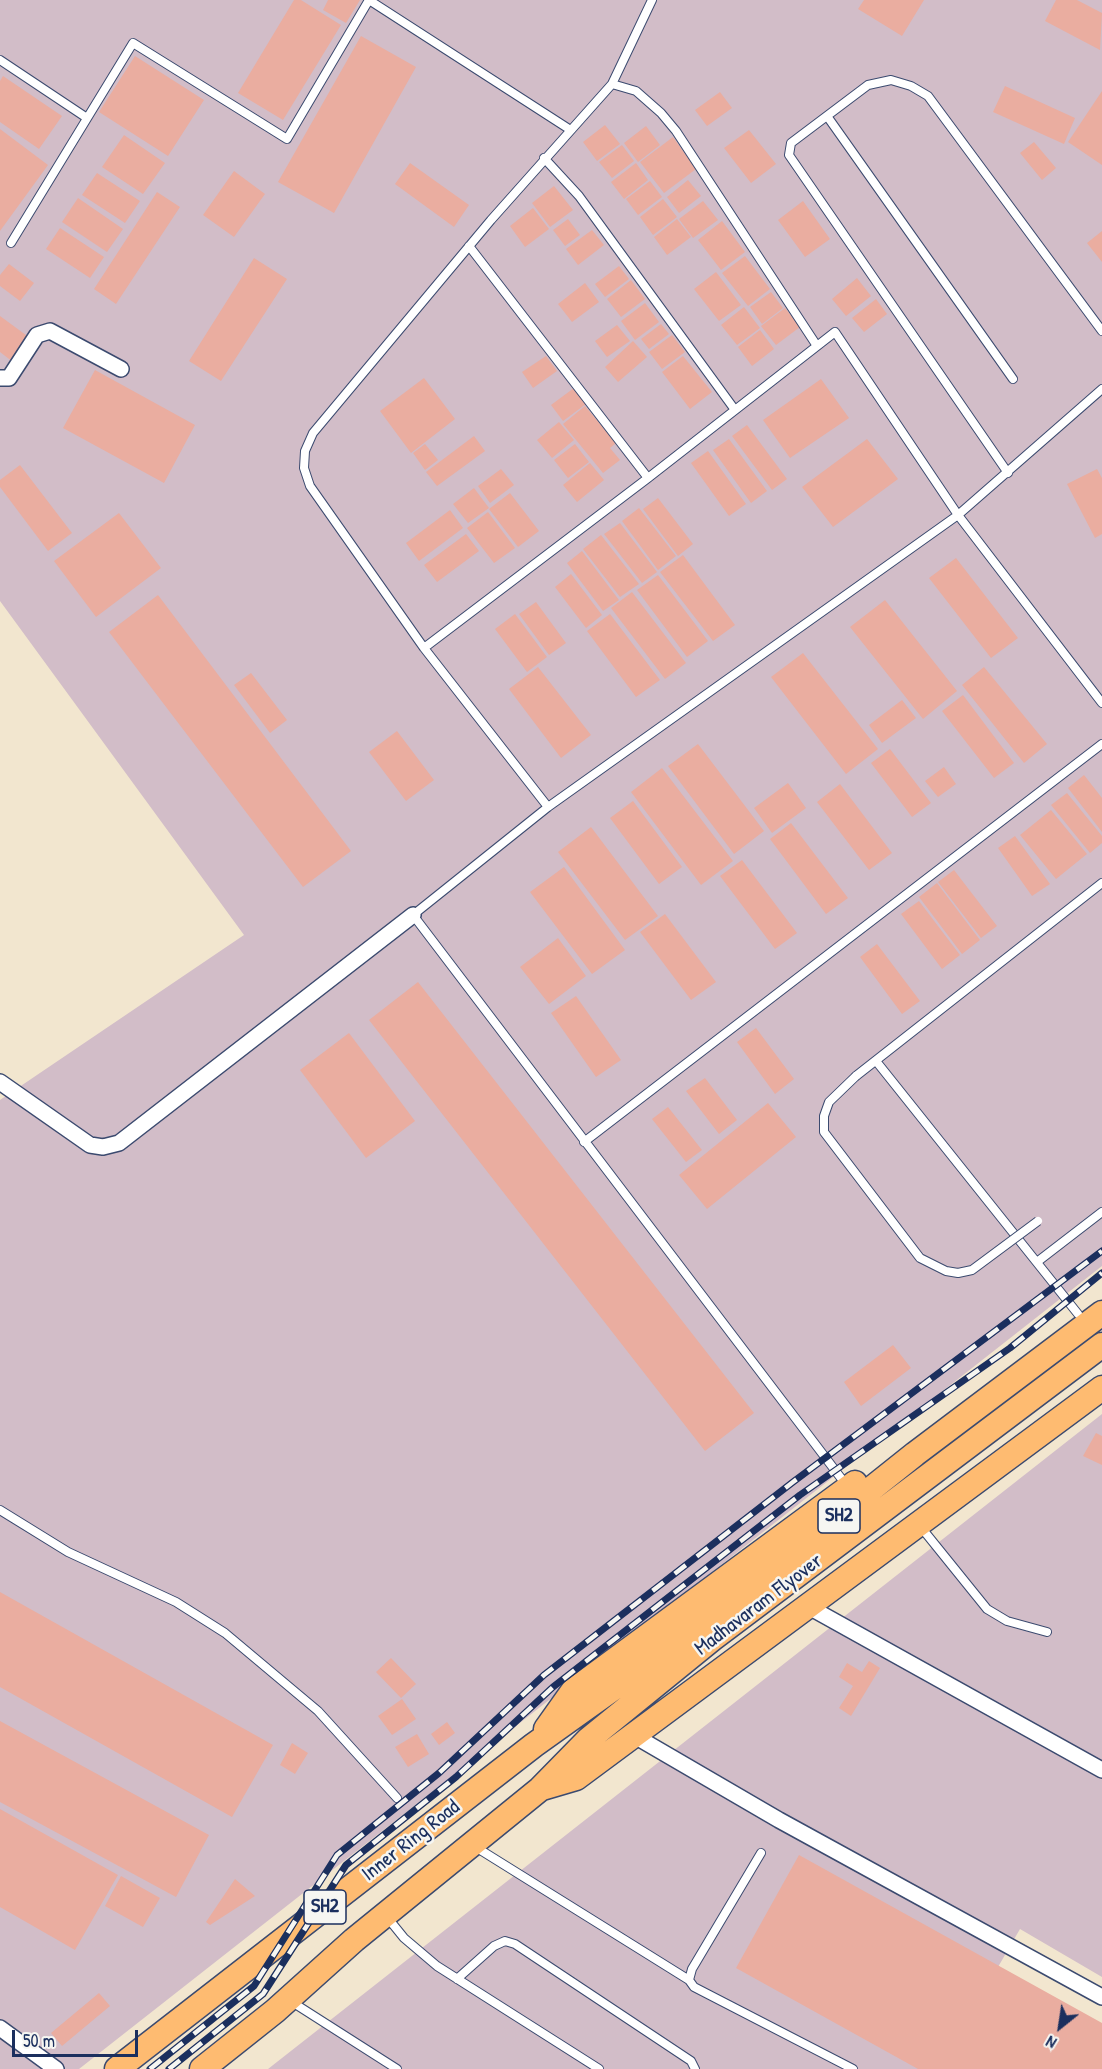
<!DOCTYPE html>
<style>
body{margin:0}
#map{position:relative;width:1102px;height:2069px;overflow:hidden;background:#f2e6cf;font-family:"Patrick Hand",sans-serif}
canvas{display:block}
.north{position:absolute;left:1030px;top:1997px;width:60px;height:60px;-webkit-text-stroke:4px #f6f6f2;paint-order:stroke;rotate:210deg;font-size:16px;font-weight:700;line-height:24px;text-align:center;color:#1b2f5e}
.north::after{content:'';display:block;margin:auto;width:21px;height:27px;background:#1b2f5e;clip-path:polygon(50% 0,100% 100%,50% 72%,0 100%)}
.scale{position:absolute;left:12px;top:2030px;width:126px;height:27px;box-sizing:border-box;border:3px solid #1b2f5e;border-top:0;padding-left:8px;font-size:18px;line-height:21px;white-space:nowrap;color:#1b2f5e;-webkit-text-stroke:4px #f6f6f2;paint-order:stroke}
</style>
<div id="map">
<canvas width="1102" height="2069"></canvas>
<div class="north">N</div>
<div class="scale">50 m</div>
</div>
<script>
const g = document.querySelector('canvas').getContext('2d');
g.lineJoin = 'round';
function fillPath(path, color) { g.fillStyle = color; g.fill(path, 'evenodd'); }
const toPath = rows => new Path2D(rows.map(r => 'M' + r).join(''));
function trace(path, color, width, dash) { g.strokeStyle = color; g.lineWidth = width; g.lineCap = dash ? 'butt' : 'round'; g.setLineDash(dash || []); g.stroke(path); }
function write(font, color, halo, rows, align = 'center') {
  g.font = font + ' "Patrick Hand",sans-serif'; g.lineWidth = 5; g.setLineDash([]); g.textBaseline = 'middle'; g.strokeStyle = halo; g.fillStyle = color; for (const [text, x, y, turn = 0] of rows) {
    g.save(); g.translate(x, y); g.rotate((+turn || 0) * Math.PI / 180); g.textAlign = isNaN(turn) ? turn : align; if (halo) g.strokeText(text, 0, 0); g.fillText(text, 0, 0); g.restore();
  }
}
const industrial = toPath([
 [0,0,1102,0,1102,1266,79,2069,0,2069,0,1100,244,935,0,601],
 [1102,1414,1102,1977,1020,1929,939,2069,268,2069]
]);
const building = toPath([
 [294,0,301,0,341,25,283,120,238,93],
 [328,0,360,0,346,23,323,10],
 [864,0,924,0,902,36,858,9],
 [1056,0,1077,0,1102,13,1100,50,1045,21],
 [361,36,416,67,334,213,278,182],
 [135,56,204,100,168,156,99,112],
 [3,76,62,116,39,149,0,122,0,81],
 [1005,86,1075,118,1064,144,993,112],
 [1102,91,1102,165,1068,142],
 [720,92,732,108,707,126,695,110],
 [605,125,620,144,597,161,583,142],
 [646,126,660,145,638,162,624,143],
 [0,129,48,165,0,231],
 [749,130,776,164,751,183,724,148],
 [124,135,165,163,143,194,102,167],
 [673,137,696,169,664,193,640,162],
 [1034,142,1056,168,1042,180,1020,153],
 [622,145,634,161,612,178,599,162],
 [410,163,469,205,454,227,395,184],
 [636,163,648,180,624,199,611,182],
 [234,171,265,194,234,237,203,215],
 [97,173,140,201,125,223,82,195],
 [688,180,701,196,679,213,667,197],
 [650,181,662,197,638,215,626,199],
 [554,186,573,210,550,227,532,203],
 [157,192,180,207,116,304,94,289],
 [78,198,123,229,107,252,62,222],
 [663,199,677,217,653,235,640,217],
 [703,201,718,220,693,238,679,219],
 [803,201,830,239,805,257,778,220],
 [533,208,549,229,525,247,510,226],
 [568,219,580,235,565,246,553,230],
 [677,219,691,237,667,255,654,237],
 [722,221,745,252,721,270,698,240],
 [60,228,104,257,90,278,46,249],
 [592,230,604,245,578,265,566,249],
 [1102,231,1102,262,1087,243],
 [745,256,770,289,748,306,722,273],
 [254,258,287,279,221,381,189,361],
 [9,264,34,283,20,301,0,286,0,275],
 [619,266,629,279,605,297,595,284],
 [716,272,741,305,719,321,694,289],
 [857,278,871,296,846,316,832,299],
 [631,280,645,299,621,317,607,299],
 [585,283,599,302,572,322,558,304],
 [771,292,783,308,762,324,750,307],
 [876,299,887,314,864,332,852,318],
 [645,303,659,322,635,340,621,321],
 [744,307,760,328,737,345,721,325],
 [785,308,800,327,776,345,761,326],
 [0,316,30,338,13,362,0,352],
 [661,324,669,334,649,349,641,339],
 [617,325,630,341,607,357,595,341],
 [760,330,774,349,752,366,738,347],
 [672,335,685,352,662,369,649,352],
 [633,341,647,357,618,382,605,367],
 [546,356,557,371,533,388,522,372],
 [683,356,712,392,690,409,662,372],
 [95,370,195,425,164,483,63,428],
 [424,378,455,419,411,453,380,411],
 [821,379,849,418,790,458,763,420],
 [574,388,586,404,563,421,551,405],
 [585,406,616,443,610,448,620,460,603,473,563,424],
 [559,422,574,440,552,458,537,440],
 [747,425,787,479,772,490,732,436],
 [474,436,485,451,437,486,426,472],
 [729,439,767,491,751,503,713,450],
 [867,439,898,479,833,527,802,487],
 [425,444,438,460,425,470,413,453],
 [575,444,589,462,568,478,554,460],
 [708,451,746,504,729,516,691,463],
 [590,463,604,480,577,502,563,485],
 [20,465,72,533,48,551,0,487,0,480],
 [501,469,514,485,490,503,478,486],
 [1097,469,1102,478,1102,534,1095,538,1067,484],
 [474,488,489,508,468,523,453,504],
 [510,493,539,531,518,547,489,509],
 [658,498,693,544,678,556,643,509],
 [639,508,676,556,658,570,622,521],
 [450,510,463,528,419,561,406,543],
 [488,512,515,548,494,563,467,528],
 [119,513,161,568,96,617,54,561],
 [620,523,657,572,642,583,604,534],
 [466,534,479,551,437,582,424,565],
 [601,535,639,584,620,597,583,549],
 [582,551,619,600,603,611,567,563],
 [683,555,735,625,713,641,660,572],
 [956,558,1018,638,991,658,929,578],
 [571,574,602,615,586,628,555,587],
 [658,575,708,641,687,657,637,590],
 [632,592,686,663,665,679,611,608],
 [158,595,351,851,303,887,109,632],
 [885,600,957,691,923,719,850,627],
 [536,602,566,643,549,655,519,614],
 [515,614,547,657,527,672,495,629],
 [610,614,660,680,636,697,587,631],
 [803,653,878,749,846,774,771,677],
 [538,667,591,735,561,758,509,689],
 [984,667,1047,744,1024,763,962,685],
 [251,673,287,720,270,733,234,685],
 [963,695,1014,763,994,778,942,711],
 [902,700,916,718,882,743,869,725],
 [397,731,434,780,406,801,369,752],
 [698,744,764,831,734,854,668,766],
 [890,749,931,803,912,817,871,763],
 [944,767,956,784,938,797,925,781],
 [662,768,733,861,701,885,631,792],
 [1084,775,1102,798,1102,832,1068,788],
 [788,783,806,808,772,833,754,808],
 [840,784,892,853,869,870,817,802],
 [1067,793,1102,836,1102,843,1090,853,1051,805],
 [633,801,682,867,659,884,610,818],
 [1051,810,1087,854,1056,879,1020,835],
 [791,823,848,898,826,914,770,839],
 [591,827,658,916,625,940,558,852],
 [1015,836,1050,884,1032,896,998,848],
 [742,860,797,933,775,949,720,876],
 [564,867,625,950,592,974,530,892],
 [954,870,997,926,981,938,938,882],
 [937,883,980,940,962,954,919,897],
 [919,901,960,955,942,969,901,914],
 [665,914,716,982,691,1000,640,932],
 [558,938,586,976,549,1004,520,967],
 [877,944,920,1001,902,1014,860,957],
 [418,982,754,1413,705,1451,369,1020],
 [576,996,621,1060,596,1077,551,1013],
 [756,1028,794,1079,775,1094,737,1042],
 [349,1033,415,1121,366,1158,300,1070],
 [705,1078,737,1120,719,1134,686,1091],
 [768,1103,796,1137,707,1209,679,1175],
 [668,1107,702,1150,686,1162,652,1119],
 [893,1345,911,1368,861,1406,844,1382],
 [1096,1433,1102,1436,1102,1465,1083,1456],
 [0,1592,273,1745,232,1817,0,1687],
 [391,1658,416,1684,401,1698,376,1672],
 [869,1661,880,1668,851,1716,839,1708,853,1686,839,1677,847,1663,862,1672],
 [402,1699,416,1719,392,1735,378,1716],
 [0,1721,209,1835,176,1897,0,1802],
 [447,1722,455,1733,439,1745,431,1734],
 [417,1734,429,1754,408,1767,395,1747],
 [292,1743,308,1753,295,1774,280,1765],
 [0,1809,118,1875,75,1950,0,1907],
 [799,1855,1102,2023,1102,2069,918,2069,736,1968],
 [121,1876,160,1898,143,1927,105,1906],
 [235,1879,255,1896,210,1925,206,1922],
 [99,1993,110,2006,62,2046,51,2033]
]);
const service = toPath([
 [369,0,569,129],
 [0,60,87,118],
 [612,84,652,0],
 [827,116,1013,379],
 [544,158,579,196,735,410],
 [11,243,133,43,287,139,369,0],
 [469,246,648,478],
 [1008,473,789,155,791,143,868,85,891,80,911,86,928,96,1102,331],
 [424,648,648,478,835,332,958,515,1102,703],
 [548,807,424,648,310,486,304,468,305,451,313,433,491,220,612,84,636,91,661,113,676,131,817,346],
 [876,1061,1078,1314],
 [856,1076,1102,883],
 [584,1142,1102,744],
 [1037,1262,1102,1212],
 [847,1486,413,915,548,807,958,515,1102,389],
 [0,1510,68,1552,176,1602,225,1633,318,1711,397,1798],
 [920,1526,987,1609,1007,1621,1047,1632],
 [474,1846,689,1980],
 [761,1853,692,1969,689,1980,694,1987,853,2069],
 [387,1917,404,1938,437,1966,599,2069],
 [457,1979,494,1946,505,1941,515,1944,691,2061,695,2069],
 [292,2002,397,2069]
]);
const minor = toPath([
 [0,378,9,378,37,335,50,331,121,369],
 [0,1082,90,1145,103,1147,119,1143,413,915],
 [809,1607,1102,1770],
 [633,1735,779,1820,1102,1997],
 [0,2028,56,2069]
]);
const primary = toPath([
 [546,1729,573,1691,855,1483],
 [542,1788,576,1778,1102,1388],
 [117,2069,534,1745,688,1635,915,1454,1102,1313],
 [202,2069,275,2011,354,1940,540,1789,589,1739,712,1639,1102,1345]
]);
const rail = toPath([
 [150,2069,254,1986,337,1855,439,1773,544,1675,793,1482,1102,1251],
 [169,2069,263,1994,346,1865,456,1777,553,1687,800,1495,1010,1348,1102,1273]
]);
const serviceBridge = toPath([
 [856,1076,829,1102,824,1116,824,1132,920,1258,946,1271,958,1273,972,1270,1038,1221]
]);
const shields = [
 [839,1516,42],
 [325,1907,42]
];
const shieldNames = [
 ["SH2",839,1516],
 ["SH2",325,1907]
];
const streetNames = [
 ["Madhavaram Flyover",759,1605,-37],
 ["Inner Ring Road",411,1841,-38]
];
fillPath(industrial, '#d2bdc8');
fillPath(building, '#eaada0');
trace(service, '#3b4a6f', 10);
trace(minor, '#3b4a6f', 18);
trace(primary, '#3b4a6f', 27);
trace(service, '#fff', 8);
trace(minor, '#fff', 15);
trace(primary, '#febb71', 24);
trace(rail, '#1b2f5e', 7);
trace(rail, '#f6f6f2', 4.5, [14]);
trace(serviceBridge, '#3b4a6f', 10, []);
trace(serviceBridge, '#fff', 8);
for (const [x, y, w] of shields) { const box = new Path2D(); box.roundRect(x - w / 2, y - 17, w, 34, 4.5); g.fillStyle = '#f6f6f2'; g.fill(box); trace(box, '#1b2f5e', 1.5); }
write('bold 20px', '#1b2f5e', null, shieldNames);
write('21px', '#1b2f5e', '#f6f6f2', streetNames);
</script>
